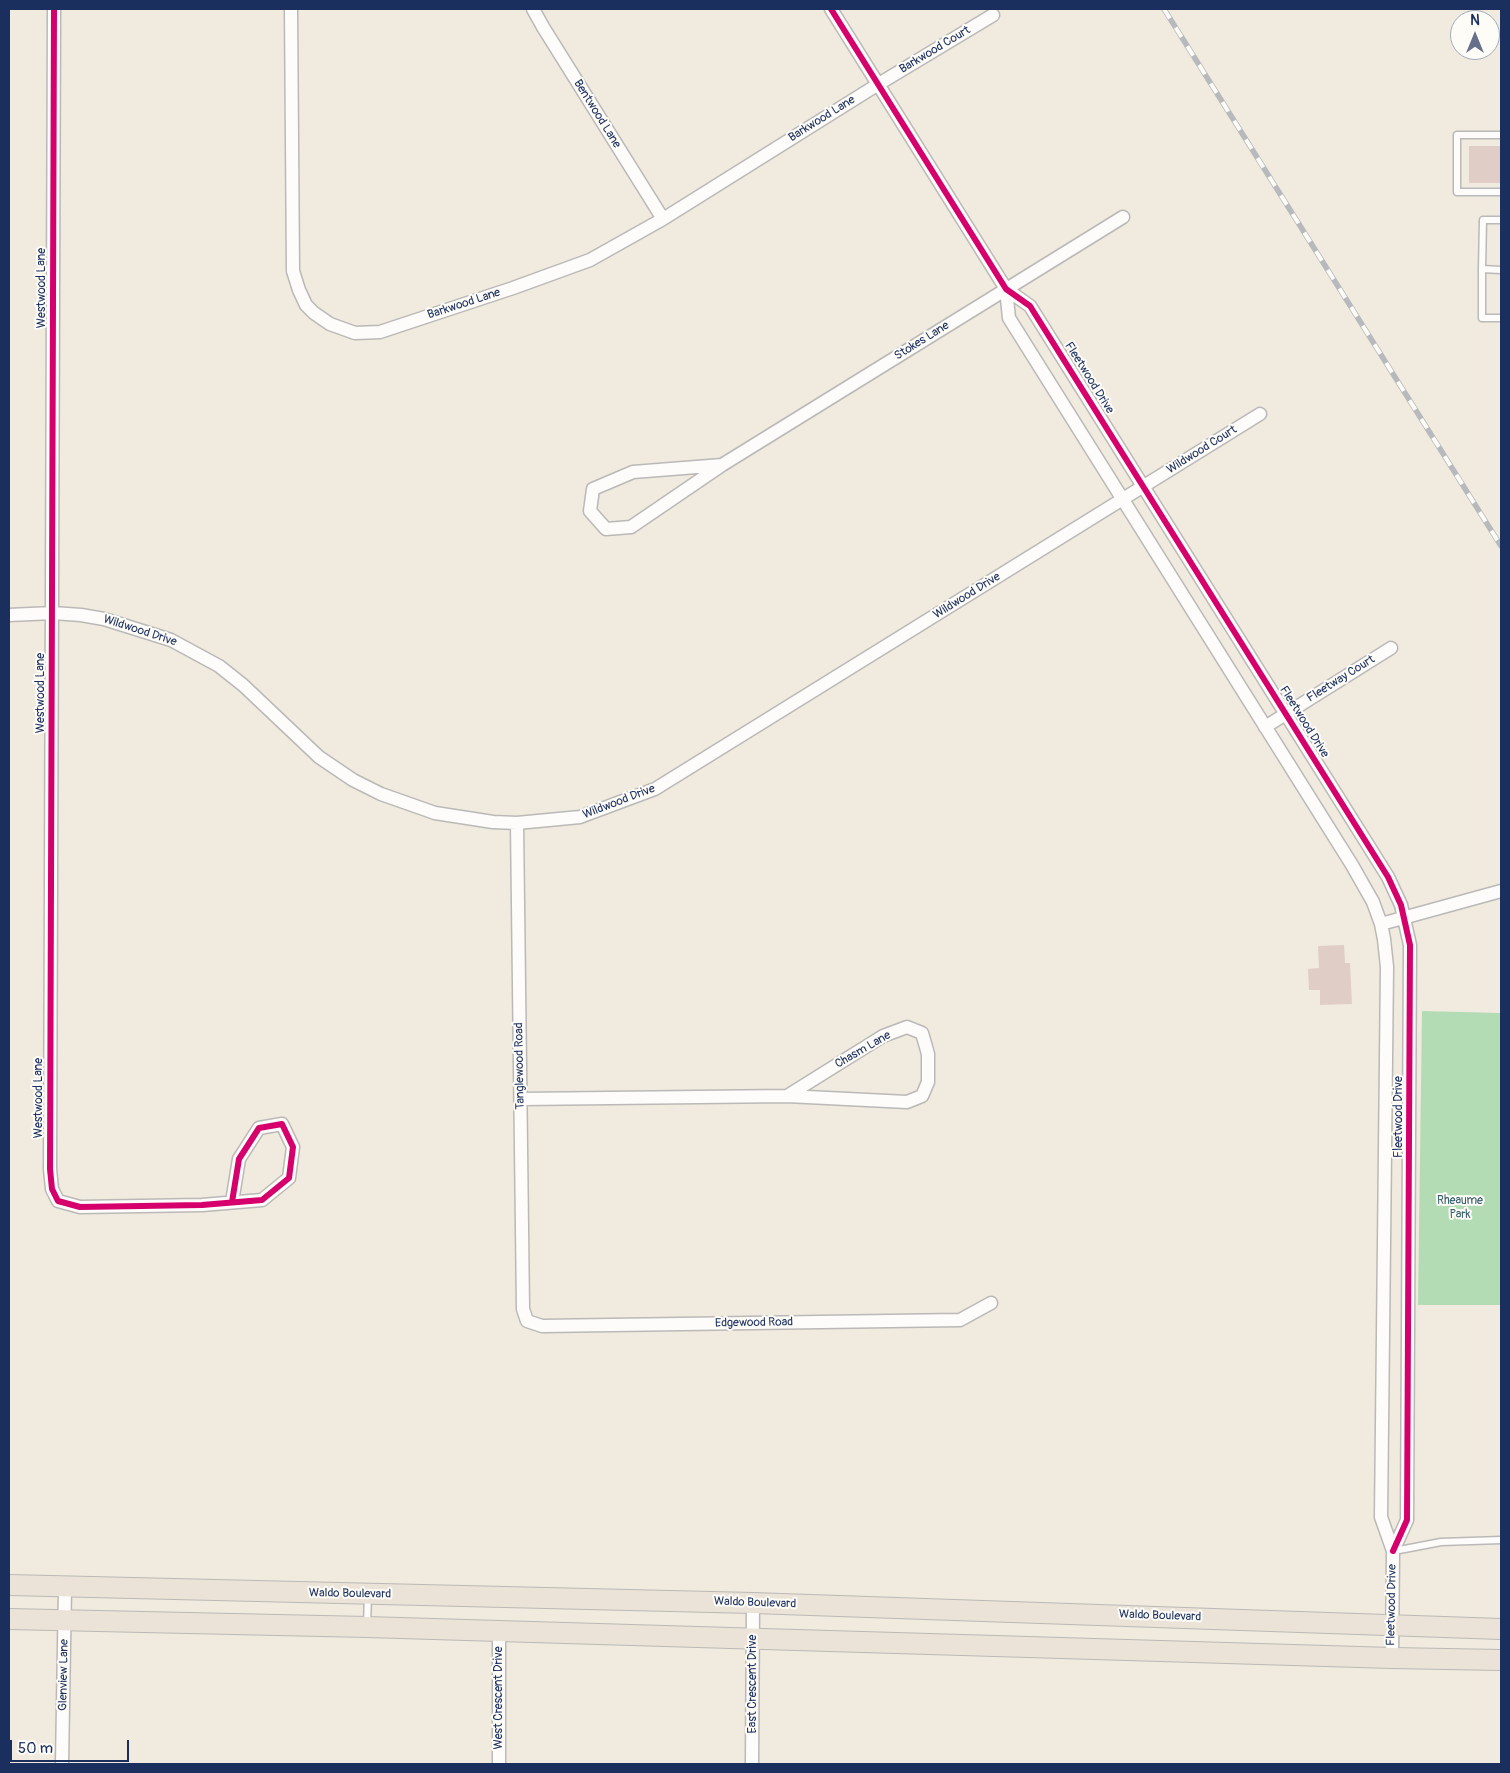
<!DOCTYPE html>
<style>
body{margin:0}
#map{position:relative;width:1510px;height:1773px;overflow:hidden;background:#f0eadf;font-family:Pangolin,sans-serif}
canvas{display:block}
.frame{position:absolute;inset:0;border:10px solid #1b2f5e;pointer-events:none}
.north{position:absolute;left:1450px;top:10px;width:50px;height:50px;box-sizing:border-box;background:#fdfcf7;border:1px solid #a3aaba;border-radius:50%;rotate:0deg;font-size:14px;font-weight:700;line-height:20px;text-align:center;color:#1b2f5e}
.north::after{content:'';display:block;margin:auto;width:18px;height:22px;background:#66708b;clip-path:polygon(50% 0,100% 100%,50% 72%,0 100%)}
.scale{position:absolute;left:10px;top:1740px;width:119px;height:22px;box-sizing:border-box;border:2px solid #1b2f5e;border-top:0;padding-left:6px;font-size:15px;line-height:18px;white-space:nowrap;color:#1b2f5e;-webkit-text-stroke:4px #fdfcf7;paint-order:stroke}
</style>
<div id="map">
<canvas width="1510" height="1773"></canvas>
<div class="frame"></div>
<div class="north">N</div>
<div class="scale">50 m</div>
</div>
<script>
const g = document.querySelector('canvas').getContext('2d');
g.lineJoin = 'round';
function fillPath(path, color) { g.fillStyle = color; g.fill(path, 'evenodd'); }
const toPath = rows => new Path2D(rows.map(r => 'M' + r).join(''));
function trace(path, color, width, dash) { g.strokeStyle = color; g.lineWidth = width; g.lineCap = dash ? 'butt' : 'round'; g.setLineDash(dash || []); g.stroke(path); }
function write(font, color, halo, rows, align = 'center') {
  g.font = font + ' Pangolin,sans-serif'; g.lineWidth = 4; g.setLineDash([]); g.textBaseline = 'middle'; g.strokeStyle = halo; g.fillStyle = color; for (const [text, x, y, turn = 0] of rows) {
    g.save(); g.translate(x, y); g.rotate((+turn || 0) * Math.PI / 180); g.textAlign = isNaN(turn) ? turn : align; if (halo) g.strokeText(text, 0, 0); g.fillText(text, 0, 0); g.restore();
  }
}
const green = toPath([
 [1422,1011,1501,1013,1501,1305,1418,1305]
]);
const building = toPath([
 [1469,146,1501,146,1501,183,1469,183],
 [1344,945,1345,963,1350,963,1352,1004,1320,1005,1320,990,1309,990,1308,969,1319,968,1318,946]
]);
const service = toPath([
 [1501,135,1457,135,1457,192,1501,192],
 [1501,220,1483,220,1482,269,1501,270],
 [1482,269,1482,318,1501,318],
 [1394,1551,1441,1542,1501,1540],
 [367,1625,368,1595]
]);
const minor = toPath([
 [54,9,50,1169,52,1189,58,1201,80,1207,202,1205,262,1200,289,1178,293,1147,282,1124,259,1128,239,1159,232,1202],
 [291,9,293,271,299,290,306,305,314,313,330,324,355,333,380,332,513,288,590,260,663,219,877,85,993,15],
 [533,9,543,27,663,219],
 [831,9,1006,289,1030,306,1388,877,1401,905,1410,945,1407,1520,1393,1551],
 [1006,289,1009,318,1352,865,1373,902,1381,924,1384,939,1387,967,1381,1517,1393,1551,1392,1658],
 [722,465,633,472,593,489,590,511,606,529,631,527,722,465,1123,217],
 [9,615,53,613,81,615,104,619,171,640,219,666,243,685,319,757,353,780,381,794,435,813,493,822,517,823,580,817,655,789,1260,414],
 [1265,727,1391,648],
 [517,823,523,1309,527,1321,542,1326,960,1320,991,1303],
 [1381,924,1501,891],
 [521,1099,787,1096,907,1102,922,1096,928,1082,928,1054,922,1033,907,1027,883,1036,787,1096],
 [62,1764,65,1587],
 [499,1764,499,1631],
 [752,1764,753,1603]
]);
const primary = toPath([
 [9,1585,753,1603,1501,1629],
 [9,1619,367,1627,1392,1658,1501,1660]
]);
const rail = toPath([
 [1164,9,1501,546]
]);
const cycleway = toPath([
 [54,9,50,1169,52,1189,58,1201,80,1207,202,1205,262,1200,289,1178,293,1147,282,1124,259,1128,239,1159,232,1202],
 [831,9,1006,289,1030,306,1388,877,1401,905,1410,945,1407,1520,1393,1551]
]);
const streetNames = [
 ["Barkwood Court",935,50,-31],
 ["Bentwood Lane",597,114,58],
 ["Barkwood Lane",822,119,-32],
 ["Westwood Lane",42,288,-90],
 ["Barkwood Lane",464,304,-18],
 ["Stokes Lane",922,341,-32],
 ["Fleetwood Drive",1089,378,58],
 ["Wildwood Court",1202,450,-32],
 ["Wildwood Drive",967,596,-32],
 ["Wildwood Drive",140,631,18],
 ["Fleetway Court",1341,679,-32],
 ["Westwood Lane",41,693,-90],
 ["Fleetwood Drive",1304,722,58],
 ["Wildwood Drive",619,802,-21],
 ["Chasm Lane",863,1050,-30],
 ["Tanglewood Road",520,1066,-91],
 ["Westwood Lane",39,1098,-90],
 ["Fleetwood Drive",1399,1117,-90],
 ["Edgewood Road",754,1323,-1],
 ["Waldo Boulevard",350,1594,1],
 ["Waldo Boulevard",755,1603,2],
 ["Fleetwood Drive",1392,1605,-89],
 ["Waldo Boulevard",1160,1616,2],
 ["Glenview Lane",64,1675,-89],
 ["East Crescent Drive",753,1684,-90],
 ["West Crescent Drive",499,1698,-90]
];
const parkNames = [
 ["Rheaume",1460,1201],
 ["Park",1460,1215]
];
fillPath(green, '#b4dcb4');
fillPath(building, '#e0cec6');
trace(service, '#bab9b7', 9);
trace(minor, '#bab9b7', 15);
trace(primary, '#bab9b7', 22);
trace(service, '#fdfcfa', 6);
trace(minor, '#fdfcfa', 12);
trace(primary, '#ebe3d7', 20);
trace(rail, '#b7b9bc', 5.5);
trace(rail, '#fdfcf7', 4, [11]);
trace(cycleway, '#d6006c', 6);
write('12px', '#1b2f5e', '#fdfcf7', streetNames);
write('12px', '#3a606d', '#fdfcf7', parkNames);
</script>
